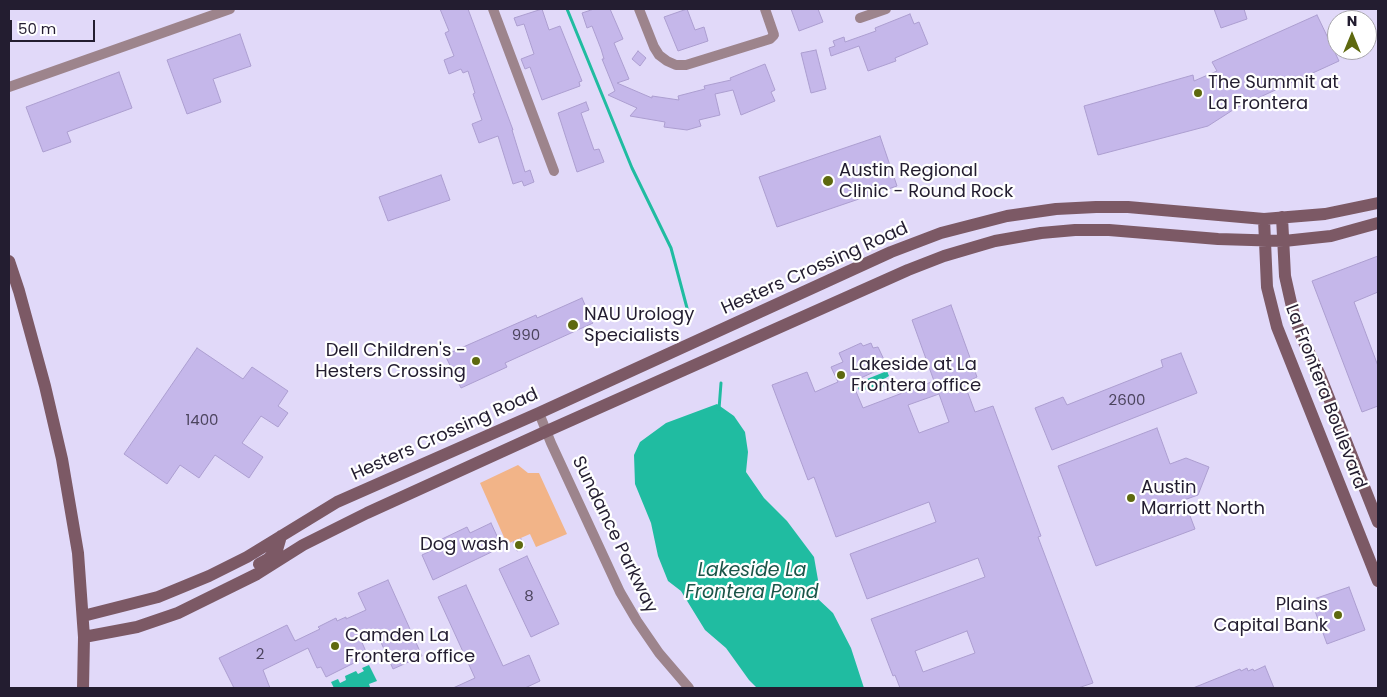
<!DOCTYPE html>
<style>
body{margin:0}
#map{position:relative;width:1387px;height:697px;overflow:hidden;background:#e1d9f9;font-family:Poppins,sans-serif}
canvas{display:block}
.frame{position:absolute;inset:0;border:10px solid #231d30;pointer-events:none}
.north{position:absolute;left:1327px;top:10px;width:50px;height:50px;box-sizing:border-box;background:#fff;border:1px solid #a7a5ac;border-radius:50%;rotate:0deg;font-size:14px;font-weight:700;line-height:20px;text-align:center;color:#231d30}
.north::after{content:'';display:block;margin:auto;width:18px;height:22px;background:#5e690f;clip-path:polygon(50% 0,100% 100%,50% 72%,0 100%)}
.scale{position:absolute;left:10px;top:20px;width:85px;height:22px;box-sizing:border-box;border:2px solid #231d30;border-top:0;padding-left:6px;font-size:15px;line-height:18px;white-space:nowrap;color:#231d30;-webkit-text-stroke:4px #fff;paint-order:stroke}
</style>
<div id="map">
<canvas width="1387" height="697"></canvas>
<div class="frame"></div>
<div class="north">N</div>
<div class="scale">50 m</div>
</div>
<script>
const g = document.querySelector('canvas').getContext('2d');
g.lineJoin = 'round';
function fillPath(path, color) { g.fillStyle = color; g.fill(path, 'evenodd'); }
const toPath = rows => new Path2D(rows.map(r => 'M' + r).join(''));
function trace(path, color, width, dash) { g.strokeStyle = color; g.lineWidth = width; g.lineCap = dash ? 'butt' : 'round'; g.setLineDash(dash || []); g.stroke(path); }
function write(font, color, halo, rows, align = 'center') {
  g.font = font + ' Poppins,sans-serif'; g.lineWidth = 4.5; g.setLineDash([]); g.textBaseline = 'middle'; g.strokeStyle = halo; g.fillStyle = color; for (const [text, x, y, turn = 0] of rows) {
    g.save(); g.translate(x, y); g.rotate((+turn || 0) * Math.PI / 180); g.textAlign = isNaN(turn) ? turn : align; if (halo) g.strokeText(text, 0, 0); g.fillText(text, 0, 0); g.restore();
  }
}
const green = toPath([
 [518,465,528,473,539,473,567,534,536,547,530,534,507,544,480,483]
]);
const water = toPath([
 [887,371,889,376,884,379,883,383,884,387,871,392,870,389,866,390,864,388,859,390,857,385,862,381],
 [717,404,734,416,745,432,748,452,746,472,764,498,787,521,814,557,818,580,817,598,833,613,851,648,864,688,757,688,749,680,726,648,705,630,681,591,668,581,658,556,651,523,635,484,634,455,640,442,666,423],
 [369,665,377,681,369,684,370,687,365,688,334,688,331,682,338,679,340,683,346,680,345,676,356,671,358,674,364,671,362,668]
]);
const stream = toPath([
 [567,9,632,168,671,248,687,308],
 [719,409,721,383]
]);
const building = toPath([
 [440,9,468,9,513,130,512,130,525,172,530,170,534,182,524,186,522,181,513,184,498,136,479,143,472,124,482,120,473,94,475,93,468,71,463,73,461,69,449,74,444,60,454,56,445,33,449,31,440,9],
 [542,9,549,30,560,26,582,81,579,82,580,86,542,100,530,67,525,69,521,59,534,54,524,24,517,26,514,18,542,9],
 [594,9,610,9,623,39,614,43,629,79,617,83,652,98,652,96,679,100,678,96,705,89,704,86,731,80,730,78,765,64,775,90,771,92,775,101,741,115,733,90,715,94,720,115,699,120,701,126,687,130,664,127,665,122,630,116,637,108,608,95,615,91,602,59,604,59,601,49,592,26,587,28,582,13,594,9],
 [687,9,695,30,704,27,708,41,678,51,664,17,687,9],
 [791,9,818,9,823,22,799,31,791,9],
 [1214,9,1244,9,1247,19,1221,28,1214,9],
 [910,14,914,24,919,22,928,44,895,58,896,61,868,71,859,46,831,56,829,48,835,46,833,41,844,37,845,42,876,31,875,28,910,14],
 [1317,15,1339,61,1236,108,1208,126,1098,155,1084,106,1193,75,1194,81,1217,71,1212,62,1317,15],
 [240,34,251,66,213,79,221,102,187,114,167,60,240,34],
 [816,50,826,89,811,93,801,53,816,50],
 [638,51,646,58,640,66,632,59,638,51],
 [119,72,132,108,67,132,71,142,43,152,26,107,119,72],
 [586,102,589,110,581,113,594,150,599,149,604,162,577,172,558,113,586,102],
 [880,136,897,186,777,227,759,177,880,136],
 [441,175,450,200,388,221,379,197,441,175],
 [1378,256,1378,292,1354,302,1378,366,1378,406,1362,412,1312,281,1378,256],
 [582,298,593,323,505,363,507,367,461,388,445,355,536,315,537,318,582,298],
 [951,305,977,377,971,380,973,386,966,388,975,412,993,406,1041,536,1038,537,1093,683,1078,688,900,688,895,675,893,676,871,619,985,577,978,558,867,599,850,554,936,522,929,502,836,537,814,477,808,480,772,385,807,372,815,392,838,382,831,367,843,362,839,353,861,343,863,346,871,343,873,348,878,347,887,366,852,382,863,408,934,381,912,320,951,305],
 [939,394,949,422,919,433,908,405,939,394],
 [967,631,975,653,923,672,915,651,967,631],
 [197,348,243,379,252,367,288,391,278,406,288,413,278,427,261,416,242,443,263,457,249,478,215,455,199,478,180,465,167,484,124,454,197,348],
 [1181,353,1197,393,1052,450,1035,408,1063,397,1067,405,1163,367,1161,360,1181,353],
 [1157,428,1170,464,1186,458,1209,467,1198,495,1184,500,1195,529,1096,566,1058,466,1157,428],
 [491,523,502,547,433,580,422,555,445,544,442,539,467,527,470,533,491,523],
 [521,539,525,547,517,551,513,542,521,539],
 [527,556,559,624,531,637,499,569,527,556],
 [388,580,422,656,393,669,375,629,359,636,368,656,326,677,321,667,317,668,308,648,263,670,270,688,234,688,219,658,287,625,295,641,320,629,318,627,336,618,337,621,346,617,346,619,366,610,358,593,388,580],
 [466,585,503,666,529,655,540,681,525,688,453,688,475,678,438,597,466,585],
 [1349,587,1365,630,1327,644,1311,600,1349,587],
 [1265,666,1274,688,1193,688,1240,669,1241,671,1247,668,1248,671,1253,669,1254,671,1265,666]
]);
const street = toPath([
 [493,9,554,171],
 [639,9,654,47,659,55,667,61,676,65,686,65,770,39,774,35,765,9],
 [860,18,886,9],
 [9,87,230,9],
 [539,413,551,443,620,592,637,621,659,653,689,688]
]);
const secondary = toPath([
 [1282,217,1285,276,1294,316,1303,340,1319,373,1378,522],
 [1264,219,1267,287,1277,327,1378,581],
 [9,261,19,291,45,386,62,459,78,553,84,637,83,688],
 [259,564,268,559,277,550,281,536],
 [83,616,158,597,209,576,247,557,337,502,539,413,891,252,941,233,1007,216,1056,209,1096,207,1128,207,1264,219,1325,214,1378,203],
 [84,637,137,627,178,613,257,574,303,545,367,513,547,431,908,270,944,256,995,241,1041,233,1075,230,1109,230,1218,239,1284,241,1331,236,1378,223]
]);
const markers = [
 [1198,93,5,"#5e690f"],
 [828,181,6,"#5e690f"],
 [573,325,6,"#5e690f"],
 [476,361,5,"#5e690f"],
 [841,375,5,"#5e690f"],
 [1131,498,5,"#5e690f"],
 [519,545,5,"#5e690f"],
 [1338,615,5,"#5e690f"],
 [335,646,5,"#5e690f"]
];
const numberNames = [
 ["990",526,336],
 ["2600",1127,401],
 ["1400",202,421],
 ["8",529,597],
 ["2",260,655]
];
const poiNames = [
 ["The Summit at",1208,83],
 ["La Frontera",1208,104],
 ["Austin Regional",839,171],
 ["Clinic - Round Rock",839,192],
 ["NAU Urology",584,315],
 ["Specialists",584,336],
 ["Dell Children's -",466,351,"right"],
 ["Hesters Crossing",466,372,"right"],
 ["Lakeside at La",851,365],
 ["Frontera office",851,386],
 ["Austin",1141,488],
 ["Marriott North",1141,509],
 ["Dog wash",509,545,"right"],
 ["Plains",1328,605,"right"],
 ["Capital Bank",1328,626,"right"],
 ["Camden La",345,636],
 ["Frontera office",345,657]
];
const streetNames = [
 ["Hesters Crossing Road",815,269,-24],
 ["La Frontera Boulevard",1325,397,69],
 ["Hesters Crossing Road",445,435,-24],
 ["Sundance Parkway",614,535,64]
];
const waterNames = [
 ["Lakeside La",752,571],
 ["Frontera Pond",752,593]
];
fillPath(green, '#f2b488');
fillPath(water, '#20bca1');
trace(stream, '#20bca1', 3);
fillPath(building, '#c5b7ea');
trace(building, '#ac9ed0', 1);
trace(street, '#9d848c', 10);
trace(secondary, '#7c5965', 12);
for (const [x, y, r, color] of markers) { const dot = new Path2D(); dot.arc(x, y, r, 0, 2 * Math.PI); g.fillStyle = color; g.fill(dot); trace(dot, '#fff', 2); }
write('15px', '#4c445e', null, numberNames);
write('18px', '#231d30', '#fff', poiNames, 'left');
write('18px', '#231d30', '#fff', streetNames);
write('italic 19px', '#1c5549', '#fff', waterNames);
</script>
